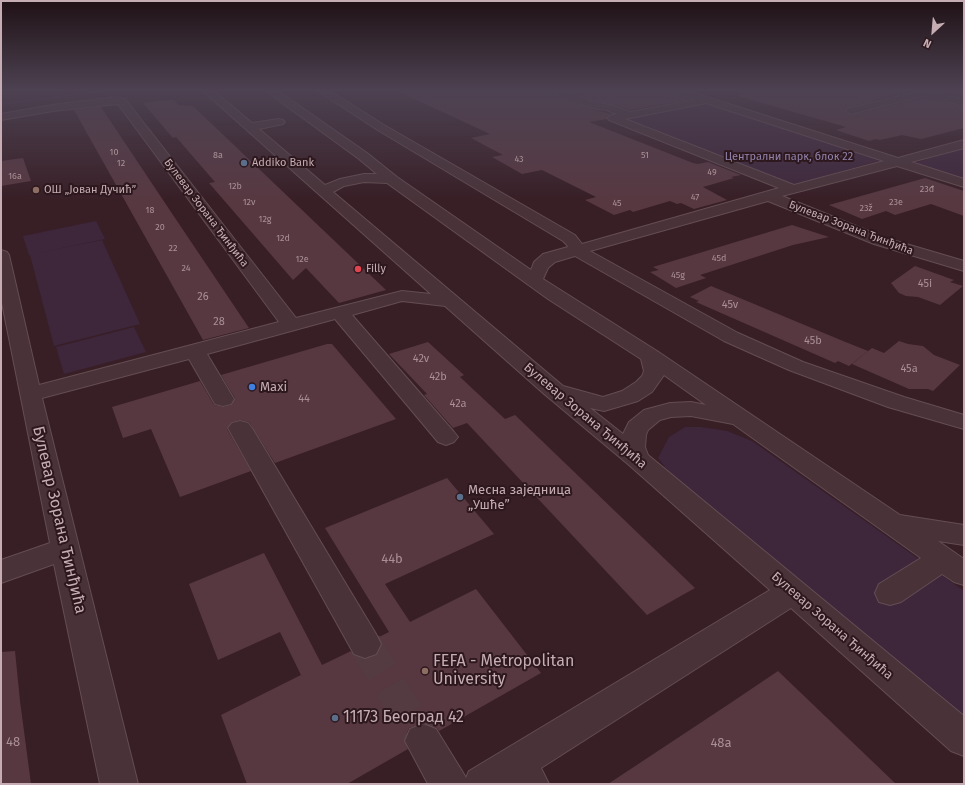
<!DOCTYPE html>
<meta charset="utf-8">
<style>
body{margin:0}
#map{position:relative;width:965px;height:785px;overflow:hidden;background:#381f26;font-family:"Fira Sans",sans-serif}
canvas{display:block}
.frame{position:absolute;inset:0;border:2px solid #c6adb3;pointer-events:none}
.north{position:absolute;left:913px;top:12px;width:40px;height:40px;-webkit-text-stroke:3px #2d181e;paint-order:stroke;rotate:206deg;font-size:11px;font-weight:700;line-height:16px;text-align:center;color:#c6adb3}
.north::after{content:'';display:block;margin:auto;width:14px;height:18px;background:#c6adb3;clip-path:polygon(50% 0,100% 100%,50% 72%,0 100%)}
</style>
<div id="map">
<canvas width="965" height="785"></canvas>
<div class="frame"></div>
<div class="north">N</div>
</div>
<script>
const g = document.querySelector('canvas').getContext('2d');
g.lineJoin = 'round';
function fillPath(path, color) { g.fillStyle = color; g.fill(path, 'evenodd'); }
const toPath = rows => new Path2D(rows.map(r => 'M' + r).join(''));
function trace(path, color, width, dash) { g.strokeStyle = color; g.lineWidth = width; g.lineCap = dash ? 'butt' : 'round'; g.setLineDash(dash || []); g.stroke(path); }
function write(font, color, halo, rows, align = 'center') {
  g.font = font + ' "Fira Sans",sans-serif'; g.lineWidth = 4; g.setLineDash([]); g.textBaseline = 'middle'; g.strokeStyle = halo; g.fillStyle = color; for (const [text, x, y, turn = 0] of rows) {
    g.save(); g.translate(x, y); g.rotate((+turn || 0) * Math.PI / 180); g.textAlign = isNaN(turn) ? turn : align; if (halo) g.strokeText(text, 0, 0); g.fillText(text, 0, 0); g.restore();
  }
}
const green = toPath([
 [100,91,114,91,1,105,1,103],
 [706,101,881,160,793,185,622,118],
 [964,147,964,180,912,164],
 [96,221,105,239,33,254,102,240,140,324,54,346,30,255,29,255,23,236],
 [134,327,146,352,64,374,56,347],
 [685,427,701,427,727,431,752,441,964,591,964,721,682,489,658,458,669,437]
]);
const building = toPath([
 [397,91,549,91,550,94,591,109,612,114,608,115,607,119,589,122,693,163,698,164,708,162,741,175,731,177,734,178,703,187,727,200,694,209,681,203,677,204,670,201,633,212,630,210,614,215,585,200,596,197,542,170,522,174,492,157,503,155,471,138,490,134],
 [569,91,672,91,674,94,689,100,630,110,613,104,597,102],
 [739,91,910,91,847,108,845,111,851,115,924,98,964,107,964,128,921,139,902,135,880,140,876,139,869,141,836,130,846,127,738,96],
 [935,91,964,91,964,98],
 [167,100,174,100,179,105,193,106,386,290,339,303,306,268,293,280,209,183,215,182,176,137,173,138,143,103],
 [101,107,173,215,249,328,203,340,74,110],
 [23,158,31,181,1,186,1,161],
 [925,178,964,191,964,216,931,204,895,215,886,211,862,219,829,205],
 [792,225,829,237,793,245,700,275,706,278,676,288,650,272,659,270,653,267],
 [915,266,954,280,950,282,963,286,940,305,918,297,906,296,899,293,891,283],
 [711,286,843,341,868,351,849,366,838,361,835,363,696,302,699,301,690,297],
 [899,341,908,344,923,346,934,355,960,365,933,391,928,389,909,389,852,364,872,348,884,353],
 [428,342,464,375,460,377,505,419,515,415,695,588,647,615,467,423,453,428,424,395,427,394,389,354],
 [327,344,332,344,396,419,275,463,249,422,240,420,232,422,227,429,251,471,180,497,151,429,123,438,112,407,200,381,214,405,223,407,231,405,235,398,221,375],
 [447,478,494,534,385,584,410,622,476,589,541,673,439,731,437,728,424,723,409,728,404,740,408,749,347,784,247,784,221,715,301,675,280,632,218,660,189,584,264,553,322,665,351,651,353,655,364,659,377,655,382,645,379,637,389,632,325,528],
 [15,651,20,701,31,784,1,784,1,652],
 [778,671,896,784,608,784,732,702]
]);
const minorTunnel = toPath([
 [365,644,423,741]
]);
const minor = toPath([
 [203,91,214,91,252,123,279,119,283,120,285,122,283,124,259,129,325,185,340,179,364,174,377,174,359,159,266,91,278,91,367,153,397,177,531,270,534,262,543,254,568,247,567,245,563,241,376,129,318,91,330,91,384,125,575,235,582,244,779,188,609,120,608,118,609,116,617,114,606,110,592,108,551,93,550,91,564,91,597,103,612,105,630,112,695,100,674,93,673,91,688,91,898,158,964,140,964,148,911,162,964,179,964,187,897,166,782,196,886,238,964,261,964,271,874,244,768,201,590,251,738,333,803,362,904,397,964,415,964,429,888,407,789,370,724,341,575,256,555,262,548,268,543,279,657,351,900,515,964,525,964,545,938,541,964,559,964,585,954,582,942,574,901,602,890,605,879,602,875,593,879,584,921,558,733,424,691,416,671,417,660,420,648,430,646,435,645,447,648,455,964,716,964,756,951,751,791,608,541,768,549,784,428,784,405,741,410,729,423,724,436,729,462,771,466,778,469,771,770,590,629,465,543,393,445,306,402,301,352,315,454,432,458,437,454,442,446,445,438,442,335,319,207,354,234,399,231,404,223,406,215,404,189,359,42,398,138,784,100,784,54,564,1,583,1,560,50,543,1,298,1,250,7,252,9,255,39,385,279,322,118,104,53,111,1,120,1,114,53,105,115,97,125,99,296,318,402,291,431,294,203,91],
 [706,103,884,161,794,185,625,119,706,103],
 [364,182,387,183,548,299,641,359,644,371,642,376,636,382,622,391,603,397,563,386,333,192,344,186,364,182],
 [664,375,706,405,691,402,670,403,644,410,629,422,623,434,590,408,604,411,638,401,652,392,664,375],
 [911,91,929,91,964,100,964,106,924,96,851,114,846,111,847,109,912,93,911,91],
 [240,421,248,423,252,428,376,634,381,644,376,654,365,658,354,654,228,428,232,423,240,421]
]);
const markers = [
 [244,163,4,"#5c6f8a"],
 [36,190,4,"#8d6e63"],
 [358,269,4,"#e0444e"],
 [252,387,4,"#3f7fe0"],
 [460,497,4,"#5c6f8a"],
 [425,671,4,"#8d6e63"],
 [335,718,4,"#5c6f8a"]
];
const farNumbernames = [
 ["10",114,152],
 ["8a",218,155],
 ["51",645,155],
 ["43",519,159],
 ["12",121,163],
 ["49",712,172],
 ["16a",15,176],
 ["12b",235,186],
 ["23đ",927,189],
 ["47",695,197],
 ["12v",249,202],
 ["23e",896,202],
 ["45",617,203],
 ["23ž",866,208],
 ["18",150,210],
 ["12g",265,219],
 ["20",160,227],
 ["12d",283,238],
 ["22",173,248],
 ["45d",719,258],
 ["12e",302,259],
 ["24",186,268],
 ["45g",678,275]
];
const farParknames = [
 ["Централни парк, блок 22",789,157]
];
const farPoinames = [
 ["Addiko Bank",252,163],
 ["ОШ „Јован Дучић”",44,190],
 ["Filly",366,269]
];
const farStreetnames = [
 ["Булевар Зорана Ђинђића",206,213,53],
 ["Булевар Зорана Ђинђића",851,228,21]
];
const numberNames = [
 ["45i",925,284],
 ["26",203,297],
 ["45v",730,305],
 ["28",219,322],
 ["45b",813,341],
 ["42v",421,359],
 ["45a",909,369],
 ["42b",438,377],
 ["44",304,399],
 ["42a",458,404]
];
const poiNames = [
 ["Maxi",260,387],
 ["Месна заједница",468,490],
 ["„Ушће”",468,505]
];
const streetNames = [
 ["Булевар Зорана Ђинђића",585,416,40],
 ["Булевар Зорана Ђинђића",832,626,41]
];
const nearNumbernames = [
 ["44b",392,559],
 ["48",13,742],
 ["48a",721,743]
];
const nearStreetnames = [
 ["Булевар Зорана Ђинђића",59,520,77]
];
const nearPoinames = [
 ["FEFA - Metropolitan",433,662],
 ["University",433,680],
 ["11173 Београд 42",343,718]
];
fillPath(green, '#3e263b');
fillPath(building, '#573841');
trace(minorTunnel, '#543b42', 33, [33, 16]);
trace(minor, '#644d53', 2);
fillPath(minor, '#493339');
const sky = g.createLinearGradient(0, 0, 0, 201);
sky.addColorStop(0, '#1f1115');
sky.addColorStop(0.45, '#4d4252');
sky.addColorStop(1, '#4d425200');
g.fillStyle = sky;
g.fillRect(0, 0, 965, 201);
for (const [x, y, r, color] of markers) { const dot = new Path2D(); dot.arc(x, y, r, 0, 2 * Math.PI); g.fillStyle = color; g.fill(dot); trace(dot, '#2d181e', 1.5); }
write('9px', '#aa9096', null, farNumbernames);
write('11px', '#9283ac', '#2d181e', farParknames);
write('11px', '#c6adb3', '#2d181e', farPoinames, 'left');
write('11px', '#c6adb3', '#2d181e', farStreetnames);
write('11px', '#aa9096', null, numberNames);
write('13px', '#c6adb3', '#2d181e', poiNames, 'left');
write('13px', '#c6adb3', '#2d181e', streetNames);
write('13px', '#aa9096', null, nearNumbernames);
write('16px', '#c6adb3', '#2d181e', nearStreetnames);
write('16px', '#c6adb3', '#2d181e', nearPoinames, 'left');
</script>
